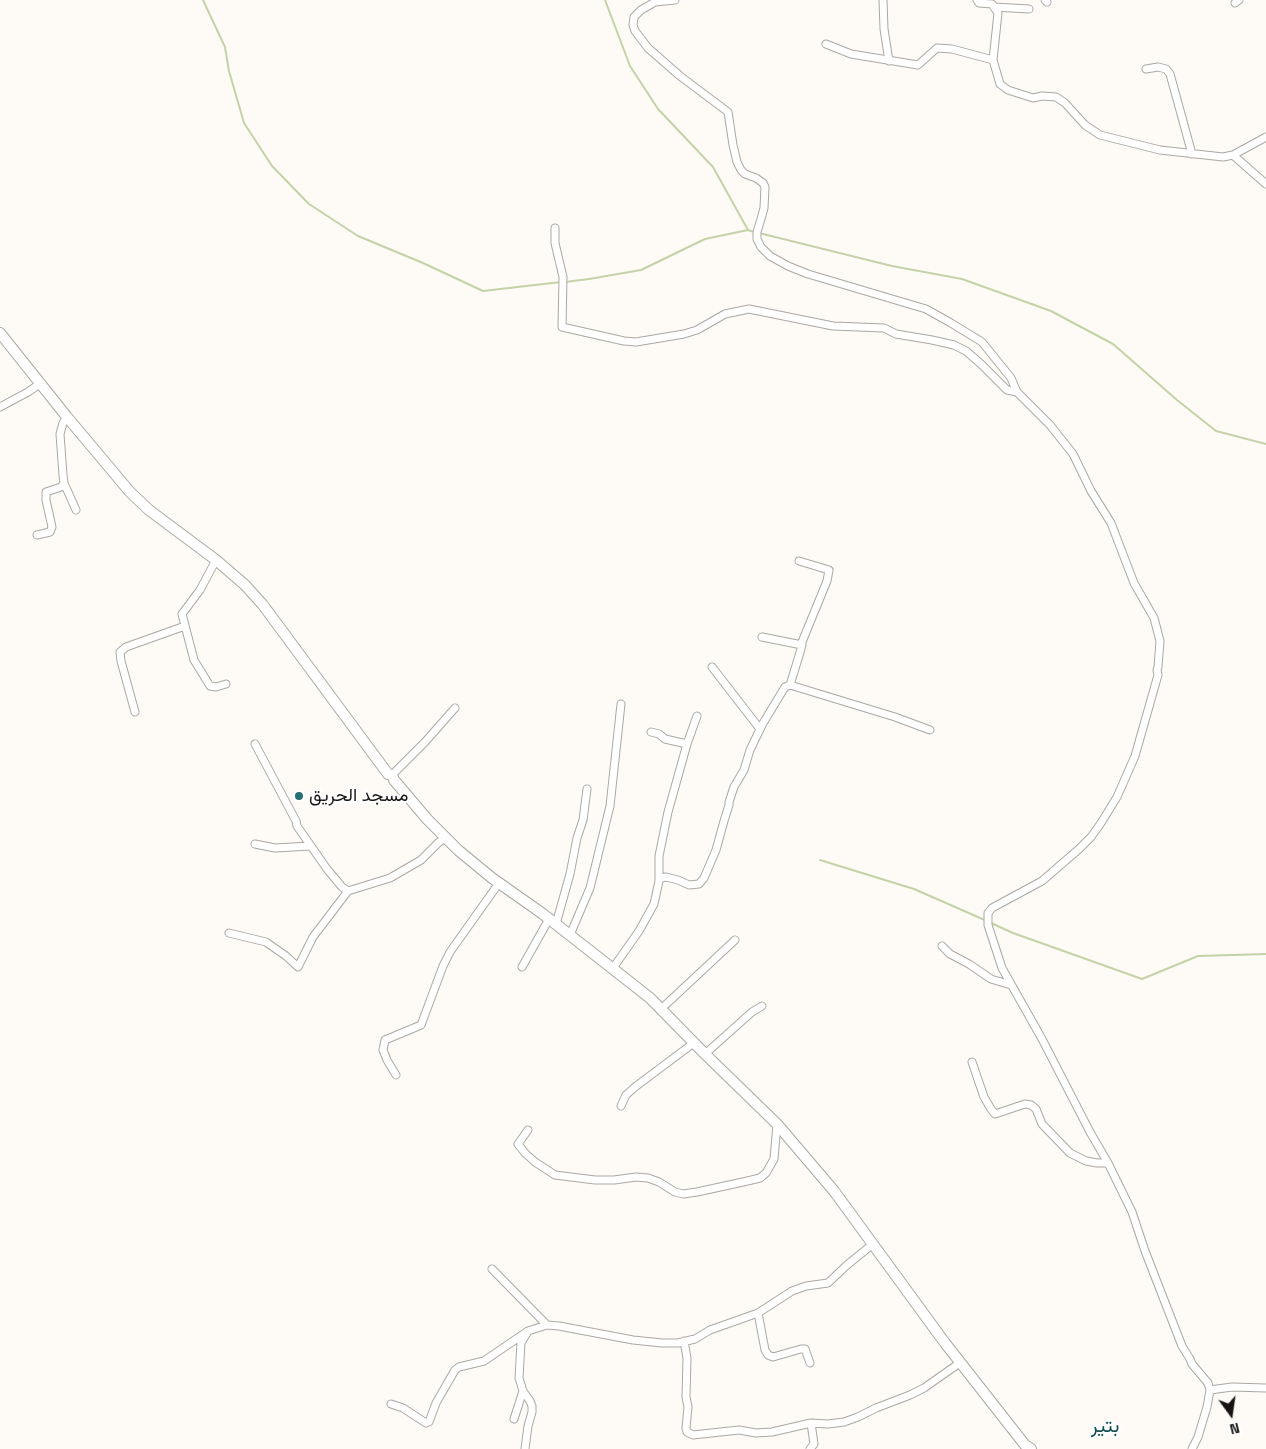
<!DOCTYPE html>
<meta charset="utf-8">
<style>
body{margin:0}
#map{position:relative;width:1266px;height:1449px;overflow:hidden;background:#fefbf6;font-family:"Space Grotesk",sans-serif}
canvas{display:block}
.north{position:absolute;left:1206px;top:1389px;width:50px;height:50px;-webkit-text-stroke:4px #fff;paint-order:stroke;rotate:166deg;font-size:14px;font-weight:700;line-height:20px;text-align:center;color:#161514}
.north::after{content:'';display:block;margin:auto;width:18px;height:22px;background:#161514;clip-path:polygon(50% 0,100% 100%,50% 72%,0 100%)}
</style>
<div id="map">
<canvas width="1266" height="1449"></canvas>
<div class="north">N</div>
</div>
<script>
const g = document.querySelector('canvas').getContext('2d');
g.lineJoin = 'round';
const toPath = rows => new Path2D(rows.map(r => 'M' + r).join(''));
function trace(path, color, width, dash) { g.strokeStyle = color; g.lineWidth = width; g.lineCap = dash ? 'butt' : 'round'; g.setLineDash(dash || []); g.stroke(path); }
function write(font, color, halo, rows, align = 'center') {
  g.font = font + ' "Space Grotesk",Vazirmatn,sans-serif'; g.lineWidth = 4.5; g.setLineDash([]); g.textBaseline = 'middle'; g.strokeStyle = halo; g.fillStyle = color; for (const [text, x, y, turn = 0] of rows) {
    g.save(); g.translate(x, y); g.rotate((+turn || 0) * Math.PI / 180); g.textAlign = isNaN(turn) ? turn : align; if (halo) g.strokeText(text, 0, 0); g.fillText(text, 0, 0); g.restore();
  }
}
const stream = toPath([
 [203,0,225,47,229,71,244,123,272,166,309,204,358,236,423,263,483,291,561,282],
 [605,0,630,66,658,109,713,167,748,230],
 [759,233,892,266,962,279,1051,311,1113,344,1177,400,1216,431,1266,444],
 [565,282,589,279,641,270,705,239,748,230,754,232],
 [820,860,914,889,987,921],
 [991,923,1013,933,1142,979,1198,956,1266,954]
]);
const street = toPath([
 [675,0,655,2,641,10,634,17,633,25,635,31,648,48,680,76,728,112,733,145,737,162,741,170,745,174,756,178,763,183,765,187,764,208,761,219,757,232,757,239,761,247,770,256,788,266,808,274,926,309,951,323,982,342,1011,378,1017,392,1050,425,1073,454,1091,491,1111,523,1134,583,1154,618,1160,641,1158,667,1157,670,1158,675,1135,756,1117,797,1101,823,1091,837,1079,849,1042,881,992,908,988,913,988,925,1002,968,1042,1039,1090,1132,1108,1163,1132,1212,1145,1251,1182,1346,1190,1359,1192,1364,1208,1383,1210,1390,1207,1407,1198,1437,1192,1449],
 [883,0,884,29,889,61],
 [977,0,979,3,992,4,998,13,993,60,1000,84,1008,90,1033,98,1042,96,1056,97,1065,103,1085,125,1100,135,1160,150,1223,157,1233,155,1266,137],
 [1045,0,1047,2],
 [1235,3,1239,0],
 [994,7,1029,9],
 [826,44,851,54,918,65,937,48,952,49,993,60],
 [1146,69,1158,67,1166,69,1170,74,1192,154],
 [1233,155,1266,184],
 [555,228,555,243,563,277,562,327,624,341,636,342,684,334,697,330,725,314,749,309,833,326,884,328,896,334,932,340,954,345,966,351,981,364,1007,390,1017,392],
 [0,407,28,392,41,383],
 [67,417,63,423,60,434,63,475,64,483,76,510],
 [37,535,50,532,52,527,46,500,46,492,61,487,64,483],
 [216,560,200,590,182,614,194,660,210,686,216,687,226,684],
 [762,637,802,645],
 [712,667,760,729],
 [790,685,895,717,930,730],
 [135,712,121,661,120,652,126,647,185,626],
 [651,732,659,734,665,739,687,744],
 [255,744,296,821,297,826,327,869,342,887,348,891,390,878,421,860,439,842,446,838],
 [392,775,425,742,455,708],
 [255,844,275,848,310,846],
 [659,881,661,878,666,877,678,880,689,885,699,884,704,878,716,850,724,821,729,805,729,802,734,787,744,770,750,750,762,725,785,687,790,685,801,649,802,642,827,581,829,570,799,561],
 [556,924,570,874,577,838,583,820,587,789],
 [229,933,266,942,286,956,298,967,313,937,348,891],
 [570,935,590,888,610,806,621,704],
 [942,946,950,954,969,964,991,979,1011,985],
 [522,967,549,919],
 [613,968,639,931,654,904,659,881,659,856,668,812,687,744,697,716],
 [661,1009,735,940],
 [705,1054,752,1012,762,1006],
 [972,1062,984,1097,991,1109,995,1114,1025,1104,1031,1105,1036,1109,1042,1124,1070,1153,1086,1161,1097,1163,1108,1163],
 [396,1075,387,1060,383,1050,385,1040,421,1025,443,966,450,952,499,883],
 [621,1106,626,1095,635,1087,695,1042],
 [528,1130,518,1144,525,1153,535,1162,555,1175,595,1180,614,1180,636,1177,648,1178,659,1182,675,1192,683,1194,697,1192,743,1182,760,1178,766,1173,774,1159,777,1124],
 [492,1269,547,1325],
 [758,1313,765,1350,768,1355,773,1357,801,1349,805,1349,810,1363],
 [684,1341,687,1358,686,1397,688,1407,686,1428,687,1432,693,1435,739,1430,756,1433,772,1432,811,1423,828,1424,844,1422,858,1417,876,1408,910,1395,924,1388,961,1362],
 [1210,1390,1232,1387,1266,1388],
 [391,1404,403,1408,426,1423],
 [514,1419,523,1391],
 [429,1422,436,1403,455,1370,459,1367,484,1361,528,1331,547,1325,559,1326,633,1340,662,1343,678,1343,695,1339,710,1330,758,1313,792,1291,806,1286,828,1283,847,1265,873,1244],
 [525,1449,528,1426,532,1412,532,1406,530,1401,523,1391,519,1378,521,1343,527,1333],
 [810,1449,814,1444,811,1423]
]);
const secondary = toPath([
 [0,333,67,417,130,492,149,510,216,560,245,585,263,605,388,774,392,775,394,780,427,819,458,850,492,878,543,914,650,998,705,1054,777,1124,834,1191,945,1343,1025,1445,1031,1449]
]);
const markers = [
 [299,796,5,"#246f74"]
];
const poiNames = [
 ["مسجد الحريق",309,796]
];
const quarterNames = [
 ["بتير",1105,1427]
];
trace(stream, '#c4d3a7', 2);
trace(street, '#aba8a4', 9);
trace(secondary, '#aba8a4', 12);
trace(street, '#fff', 7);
trace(secondary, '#fff', 10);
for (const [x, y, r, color] of markers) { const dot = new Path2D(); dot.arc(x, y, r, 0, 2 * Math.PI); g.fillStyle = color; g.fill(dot); trace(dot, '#fff', 2); }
write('18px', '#161514', '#fff', poiNames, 'left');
write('20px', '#104e52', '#fff', quarterNames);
</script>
